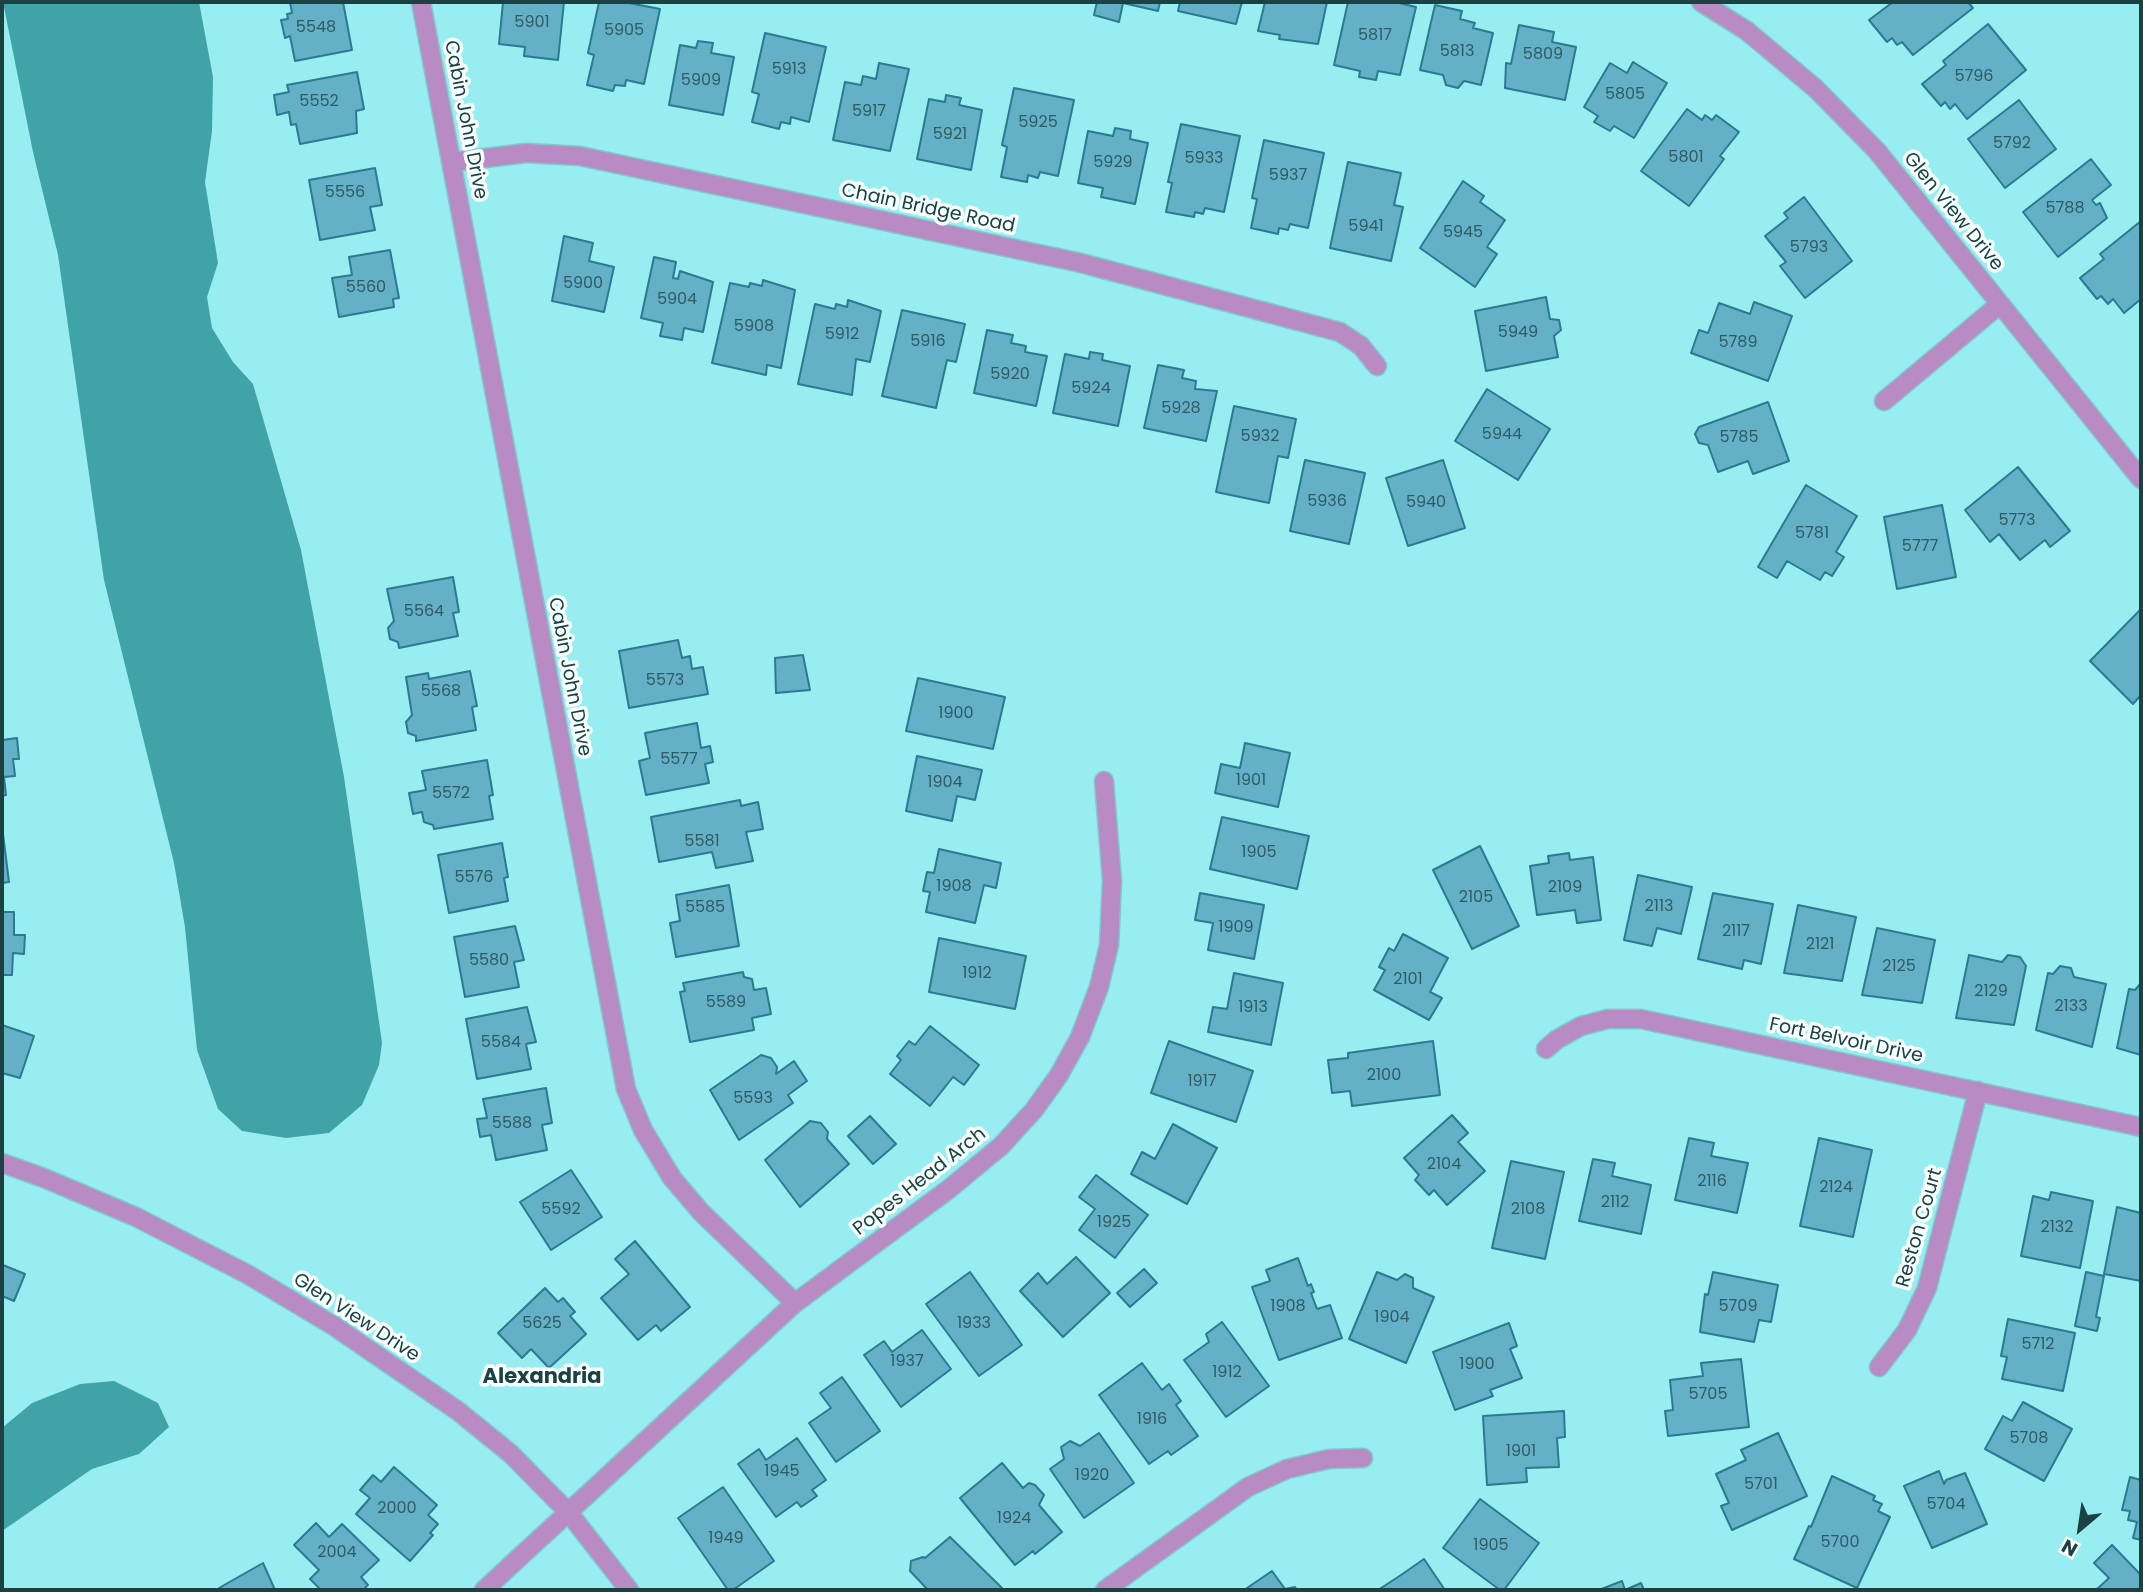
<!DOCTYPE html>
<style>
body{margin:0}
#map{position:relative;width:2143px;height:1592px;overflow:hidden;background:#98edf1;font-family:Poppins,sans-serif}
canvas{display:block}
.frame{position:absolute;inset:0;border:4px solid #1d4042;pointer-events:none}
.north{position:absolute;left:2045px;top:1494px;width:70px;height:70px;-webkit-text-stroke:5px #f7ffff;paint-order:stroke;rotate:209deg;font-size:19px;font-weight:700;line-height:28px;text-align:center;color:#1d4042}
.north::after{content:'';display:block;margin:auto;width:24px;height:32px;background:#1d4042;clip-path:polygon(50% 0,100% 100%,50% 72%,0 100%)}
</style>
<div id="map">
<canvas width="2143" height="1592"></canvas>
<div class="frame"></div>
<div class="north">N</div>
</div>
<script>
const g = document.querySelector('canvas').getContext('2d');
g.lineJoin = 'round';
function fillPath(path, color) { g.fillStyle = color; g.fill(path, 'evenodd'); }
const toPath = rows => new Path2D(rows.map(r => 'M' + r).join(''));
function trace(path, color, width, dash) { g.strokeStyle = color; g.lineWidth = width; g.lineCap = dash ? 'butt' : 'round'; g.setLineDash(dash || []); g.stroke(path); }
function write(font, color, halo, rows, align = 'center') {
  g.font = font + ' Poppins,sans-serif'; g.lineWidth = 7; g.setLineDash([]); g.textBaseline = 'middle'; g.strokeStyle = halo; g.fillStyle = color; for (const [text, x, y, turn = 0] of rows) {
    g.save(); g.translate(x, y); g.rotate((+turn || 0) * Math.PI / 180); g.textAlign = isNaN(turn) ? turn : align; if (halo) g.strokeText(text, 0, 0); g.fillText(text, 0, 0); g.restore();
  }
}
const water = toPath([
 [3,2,199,2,213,77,212,131,205,182,218,263,207,297,212,328,233,362,253,384,301,550,344,777,382,1043,379,1065,362,1105,329,1133,286,1138,242,1131,218,1109,197,1050,185,927,174,863,104,580,58,255,33,152],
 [114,1381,158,1403,169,1427,139,1454,92,1469,2,1531,2,1428,32,1403,80,1384]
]);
const building = toPath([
 [290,2,343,2,352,50,295,61,290,36,285,38,281,20,288,19,287,14,292,13,290,2],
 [503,2,564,2,558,60,524,56,525,47,499,44,503,2],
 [599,2,624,2,660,9,644,84,626,80,625,86,615,85,613,91,587,85,594,55,588,53,599,2],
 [1097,2,1160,2,1158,11,1123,3,1119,22,1094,15,1097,2],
 [1180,2,1242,2,1236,24,1178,11,1180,2],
 [1265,2,1327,2,1318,44,1279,39,1280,35,1258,31,1265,2],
 [1348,2,1395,2,1416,7,1400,75,1378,71,1376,80,1359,77,1360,71,1334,65,1348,2],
 [1893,2,1968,2,1973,8,1913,55,1902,42,1897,45,1892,38,1887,42,1869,20,1893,2],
 [1435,5,1462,11,1460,19,1475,23,1473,28,1493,33,1481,85,1464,81,1458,88,1446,85,1443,75,1420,70,1435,5],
 [1988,24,2026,70,1967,119,1955,104,1950,109,1945,102,1941,106,1922,84,1946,65,1943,61,1988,24],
 [1519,25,1554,32,1552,42,1576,47,1565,100,1505,88,1506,63,1511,64,1519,25],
 [765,33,826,47,809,122,791,117,790,124,781,122,779,129,752,122,759,94,752,92,765,33],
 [698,41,713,43,711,53,734,57,723,115,669,105,680,45,696,48,698,41],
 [1633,62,1667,83,1634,138,1614,126,1610,131,1594,122,1598,116,1584,107,1610,63,1627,73,1633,62],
 [879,63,909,69,890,151,833,140,845,82,861,85,863,76,876,79,879,63],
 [357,72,364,109,356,111,357,133,300,144,296,124,291,125,289,112,277,115,274,95,289,92,287,85,357,72],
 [1014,88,1074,100,1058,176,1040,172,1038,178,1028,175,1027,182,1001,177,1007,147,1002,145,1014,88],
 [946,95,961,98,959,105,982,110,971,170,917,159,929,99,945,102,946,95],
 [2019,100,2056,149,2005,188,1968,139,2019,100],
 [1687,109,1702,120,1705,115,1712,120,1716,115,1739,132,1720,156,1724,159,1689,206,1641,171,1687,109],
 [1181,124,1240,136,1224,212,1205,208,1203,214,1195,212,1194,217,1166,212,1172,183,1168,182,1181,124],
 [1115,128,1131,131,1130,139,1148,143,1135,204,1101,197,1103,188,1078,183,1088,131,1113,136,1115,128],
 [1264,140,1324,153,1308,228,1290,224,1288,230,1279,228,1278,234,1251,228,1257,199,1252,198,1264,140],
 [2091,159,2111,185,2092,200,2096,205,2100,203,2107,218,2058,257,2023,212,2091,159],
 [1348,162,1401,173,1394,205,1403,207,1391,261,1330,248,1348,162],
 [375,168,382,205,370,207,375,230,320,240,309,180,375,168],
 [1463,181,1484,196,1480,202,1505,220,1487,247,1497,254,1475,287,1420,248,1463,181],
 [1804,197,1852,261,1805,298,1780,266,1786,262,1765,236,1788,218,1784,213,1804,197],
 [2141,221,2141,299,2124,313,2113,299,2108,304,2101,296,2097,299,2080,278,2104,259,2100,254,2141,221],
 [564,236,593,243,589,261,614,267,604,312,552,301,564,236],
 [390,250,399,298,393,299,394,307,339,317,332,278,352,275,349,257,390,250],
 [654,257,676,262,673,278,678,279,680,271,713,282,703,332,684,328,682,340,660,336,663,323,641,318,654,257],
 [763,280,795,290,781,368,767,365,766,375,712,363,730,283,749,287,750,283,762,286,763,280],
 [1546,297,1550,319,1559,320,1561,330,1554,336,1558,357,1486,371,1475,311,1546,297],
 [848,300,881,311,870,362,856,359,852,395,798,384,815,304,835,309,836,304,847,307,848,300],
 [1754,302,1792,316,1768,381,1691,353,1699,330,1708,333,1719,303,1750,314,1754,302],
 [902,310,965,324,956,362,947,360,936,408,882,396,902,310],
 [987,330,1013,335,1011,343,1026,346,1025,352,1047,356,1036,406,974,393,987,330],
 [1090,352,1103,354,1102,360,1130,366,1118,426,1053,413,1065,354,1089,359,1090,352],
 [1158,365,1184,370,1182,378,1196,381,1195,389,1217,391,1206,441,1144,428,1158,365],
 [1487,389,1550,429,1518,480,1455,441,1487,389],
 [1768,402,1789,461,1753,474,1748,461,1718,472,1708,445,1699,443,1695,434,1699,427,1768,402],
 [1234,406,1296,419,1288,458,1278,456,1269,503,1216,492,1234,406],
 [1305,460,1365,473,1349,544,1290,531,1305,460],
 [1443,460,1465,528,1408,546,1386,478,1443,460],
 [2018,467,2070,531,2050,547,2045,540,2020,560,1999,534,1990,542,1965,510,2018,467],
 [1806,485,1857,516,1836,552,1844,557,1832,576,1825,572,1820,580,1787,561,1777,578,1758,567,1806,485],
 [1942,505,1956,577,1897,589,1884,517,1942,505],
 [453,577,459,612,453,613,458,636,399,648,398,642,390,639,388,628,394,621,387,589,453,577],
 [2141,609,2141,695,2133,704,2090,661,2141,609],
 [678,640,682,658,690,656,692,669,703,667,708,694,629,708,619,651,678,640],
 [803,655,810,690,776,693,775,658,803,655],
 [470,671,477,706,472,707,476,730,416,741,416,736,408,733,406,722,412,715,406,677,428,673,429,679,470,671],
 [918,678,1005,697,993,749,906,731,918,678],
 [697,723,701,748,710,746,713,762,705,764,709,783,646,795,639,761,650,758,645,733,697,723],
 [17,738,19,759,13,759,15,776,4,777,6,795,2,796,2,740,17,738],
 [1245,743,1290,753,1278,807,1215,793,1221,764,1240,768,1245,743],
 [917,756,982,770,975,800,957,796,952,821,906,811,917,756],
 [487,760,493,795,489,796,493,819,434,829,433,825,424,822,422,812,413,814,409,793,426,790,422,771,487,760],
 [740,800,741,806,758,802,763,829,746,832,753,861,716,868,712,852,659,862,651,817,740,800],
 [1222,817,1309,836,1297,889,1210,869,1222,817],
 [2,826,9,882,2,883,2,826],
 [502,843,508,877,504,878,508,901,449,913,438,855,502,843],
 [1480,846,1519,926,1472,949,1433,870,1480,846],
 [939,849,1001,863,996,888,984,885,975,923,926,912,930,892,923,891,927,872,934,873,939,849],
 [1569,853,1570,860,1593,857,1601,920,1577,923,1575,910,1537,915,1530,866,1549,863,1548,856,1569,853],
 [1638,875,1692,887,1681,934,1657,928,1652,946,1624,940,1638,875],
 [729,885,739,946,676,957,670,923,680,921,676,895,729,885],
 [1200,893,1264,905,1254,959,1208,950,1213,923,1195,920,1200,893],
 [1713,893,1773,904,1761,964,1744,960,1742,969,1698,959,1713,893],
 [1798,905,1856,917,1842,981,1784,973,1798,905],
 [2,912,14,912,14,935,25,935,24,954,13,953,12,975,2,975,2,912],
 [515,926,524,960,514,962,519,987,465,997,454,937,515,926],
 [1877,928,1935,940,1922,1003,1862,995,1877,928],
 [1403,934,1448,958,1430,992,1442,998,1429,1020,1374,990,1385,970,1379,967,1389,948,1394,951,1403,934],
 [939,938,1026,956,1015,1009,929,992,939,938],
 [1969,955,2002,962,2008,955,2020,957,2026,966,2014,1025,1956,1018,1969,955],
 [2060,966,2071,968,2074,977,2106,984,2092,1047,2036,1030,2048,973,2053,974,2060,966],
 [743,972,744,977,752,979,754,990,766,988,771,1014,752,1018,754,1030,690,1042,680,992,685,991,683,983,743,972],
 [1234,973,1283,983,1271,1045,1208,1032,1213,1007,1227,1009,1234,973],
 [2141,983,2141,1055,2117,1048,2129,989,2135,990,2141,983],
 [527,1007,536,1042,526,1044,531,1069,477,1079,466,1019,527,1007],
 [2,1025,34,1036,20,1078,2,1073,2,1025],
 [930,1026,979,1065,964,1085,953,1077,930,1106,890,1074,901,1060,897,1056,909,1041,915,1045,930,1026],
 [1169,1041,1253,1071,1236,1122,1151,1093,1169,1041],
 [1433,1041,1440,1095,1352,1106,1350,1091,1332,1093,1328,1060,1348,1058,1348,1053,1433,1041],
 [761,1055,771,1058,777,1067,776,1074,794,1061,807,1081,788,1095,793,1103,739,1140,710,1090,761,1055],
 [546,1088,552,1123,542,1125,547,1150,496,1160,491,1135,480,1137,477,1119,487,1118,483,1099,546,1088],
 [1452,1115,1468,1133,1458,1142,1485,1171,1447,1205,1434,1190,1429,1195,1415,1180,1419,1175,1404,1158,1452,1115],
 [870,1116,896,1144,873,1164,848,1136,870,1116],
 [810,1121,821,1123,828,1132,827,1139,849,1164,800,1207,765,1160,810,1121],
 [1173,1124,1217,1148,1187,1204,1131,1174,1142,1152,1155,1159,1173,1124],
 [1689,1138,1714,1143,1711,1156,1748,1163,1737,1213,1675,1200,1689,1138],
 [1819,1138,1872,1150,1853,1237,1800,1226,1819,1138],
 [1593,1159,1615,1163,1612,1176,1651,1185,1641,1234,1579,1221,1593,1159],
 [1511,1161,1564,1172,1545,1259,1492,1248,1511,1161],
 [571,1170,602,1217,551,1250,520,1202,571,1170],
 [1096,1175,1148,1215,1115,1258,1079,1230,1095,1209,1079,1197,1096,1175],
 [2051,1192,2093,1201,2080,1268,2021,1256,2033,1196,2049,1200,2051,1192],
 [2117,1207,2141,1213,2141,1281,2104,1274,2117,1207],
 [635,1241,690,1307,661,1331,656,1325,638,1340,601,1298,629,1274,615,1259,635,1241],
 [1076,1257,1110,1293,1063,1337,1020,1291,1038,1273,1047,1284,1076,1257],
 [1298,1258,1308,1286,1311,1284,1314,1292,1311,1293,1317,1309,1330,1305,1342,1338,1279,1360,1252,1287,1270,1281,1266,1270,1298,1258],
 [3,1265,25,1274,14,1301,2,1296,3,1265],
 [1144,1269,1157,1283,1130,1307,1117,1293,1144,1269],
 [970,1272,1022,1345,979,1376,926,1304,970,1272],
 [1377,1272,1397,1280,1405,1274,1413,1278,1413,1288,1434,1297,1406,1363,1349,1339,1377,1272],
 [1713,1272,1778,1285,1771,1322,1759,1320,1754,1342,1700,1332,1705,1294,1708,1295,1713,1272],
 [2086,1272,2104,1276,2096,1317,2100,1318,2097,1331,2075,1326,2086,1272],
 [545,1288,558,1302,563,1298,575,1312,570,1316,586,1334,549,1368,531,1349,522,1358,498,1333,545,1288],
 [2008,1319,2075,1333,2063,1391,2002,1379,2007,1357,2001,1356,2008,1319],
 [1222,1322,1269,1386,1226,1417,1184,1360,1209,1342,1206,1334,1222,1322],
 [1509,1323,1517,1346,1510,1349,1522,1378,1490,1390,1493,1396,1455,1410,1433,1352,1509,1323],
 [922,1330,951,1369,901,1407,864,1355,884,1341,892,1352,922,1330],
 [1741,1359,1749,1427,1668,1436,1665,1411,1673,1410,1670,1380,1703,1376,1701,1363,1741,1359],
 [1142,1363,1162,1390,1169,1384,1181,1401,1176,1405,1198,1436,1171,1455,1168,1451,1149,1464,1099,1395,1142,1363],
 [842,1377,880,1431,836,1462,809,1423,831,1408,820,1393,842,1377],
 [2023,1402,2072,1429,2044,1481,1985,1449,2003,1416,2012,1421,2023,1402],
 [1564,1411,1565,1437,1557,1438,1559,1467,1526,1468,1527,1482,1487,1485,1483,1416,1564,1411],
 [1099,1433,1134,1483,1084,1518,1050,1469,1064,1459,1061,1447,1070,1441,1080,1446,1099,1433],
 [1778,1433,1807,1496,1732,1530,1721,1506,1729,1503,1716,1474,1746,1460,1741,1450,1778,1433],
 [797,1438,826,1480,812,1490,817,1496,801,1507,797,1502,776,1517,738,1464,759,1449,766,1460,797,1438],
 [1002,1463,1023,1488,1029,1483,1035,1485,1044,1495,1039,1505,1062,1532,1035,1554,1033,1551,1015,1565,960,1498,1002,1463],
 [394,1467,437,1505,428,1515,438,1524,430,1533,433,1535,410,1561,356,1514,370,1498,360,1490,373,1475,381,1482,394,1467],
 [1939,1471,1944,1484,1946,1480,1965,1473,1987,1524,1932,1548,1904,1486,1939,1471],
 [1832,1476,1875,1496,1873,1500,1882,1504,1878,1511,1890,1517,1857,1588,1794,1559,1809,1526,1811,1527,1832,1476],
 [2130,1477,2141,1480,2141,1540,2133,1538,2137,1522,2128,1520,2130,1511,2122,1510,2130,1477],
 [723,1487,774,1561,733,1590,728,1590,678,1518,723,1487],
 [1480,1499,1539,1543,1504,1590,1500,1590,1443,1548,1480,1499],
 [316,1523,329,1537,342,1524,379,1560,361,1577,368,1585,363,1590,321,1590,310,1579,319,1570,294,1545,316,1523],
 [950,1537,1002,1588,999,1590,928,1590,910,1571,911,1561,923,1557,925,1558,950,1537],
 [2112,1545,2141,1575,2141,1590,2096,1590,2109,1578,2094,1563,2112,1545],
 [1424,1559,1445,1590,1378,1590,1401,1575,1424,1559],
 [263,1563,275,1590,220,1590,219,1588,263,1563],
 [1272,1571,1285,1589,1295,1587,1297,1590,1244,1590,1272,1571],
 [1622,1581,1625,1590,1641,1583,1644,1590,1599,1590,1622,1581]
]);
const minor = toPath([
 [421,2,626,1089,643,1130,672,1178,701,1212,795,1303],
 [1701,2,1747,31,1815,88,1877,151,2141,479],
 [453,162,526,153,580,156,1081,263,1340,332,1361,346,1377,366],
 [1884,401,2000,304],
 [1546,1049,1556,1040,1581,1026,1608,1019,1641,1019,2141,1127],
 [2,1163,44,1178,136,1217,247,1274,334,1326,458,1411,511,1454,569,1513,629,1590],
 [1879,1367,1907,1330,1927,1288,1978,1091],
 [484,1590,795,1303,949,1189,1001,1146,1034,1110,1059,1075,1080,1037,1099,987,1109,945,1112,881,1104,781],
 [1105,1590,1248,1487,1287,1469,1329,1459,1363,1458]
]);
const numberNames = [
 ["5901",532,23],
 ["5548",316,28],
 ["5905",624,31],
 ["5817",1375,36],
 ["5813",1457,52],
 ["5809",1543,55],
 ["5913",789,70],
 ["5796",1974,77],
 ["5909",701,81],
 ["5805",1625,95],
 ["5552",319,102],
 ["5917",869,112],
 ["5925",1038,123],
 ["5921",950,135],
 ["5792",2012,144],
 ["5801",1686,158],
 ["5933",1204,159],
 ["5929",1113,163],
 ["5937",1288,176],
 ["5556",345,193],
 ["5788",2065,209],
 ["5941",1366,227],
 ["5945",1463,233],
 ["5793",1809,248],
 ["5900",583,284],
 ["5560",366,288],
 ["5904",677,300],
 ["5908",754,327],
 ["5949",1518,333],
 ["5912",842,335],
 ["5916",928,342],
 ["5789",1738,343],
 ["5920",1010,375],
 ["5924",1091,389],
 ["5928",1181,409],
 ["5944",1502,435],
 ["5932",1260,437],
 ["5785",1739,438],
 ["5936",1327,502],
 ["5940",1426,503],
 ["5773",2017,521],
 ["5781",1812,534],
 ["5777",1920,547],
 ["5564",424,612],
 ["5573",665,681],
 ["5568",441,692],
 ["1900",956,714],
 ["5577",679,760],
 ["1901",1251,781],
 ["1904",945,783],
 ["5572",451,794],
 ["5581",702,842],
 ["1905",1259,853],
 ["5576",474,878],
 ["1908",954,887],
 ["2109",1565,888],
 ["2105",1476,898],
 ["2113",1659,907],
 ["5585",705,908],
 ["1909",1236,928],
 ["2117",1736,932],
 ["2121",1820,945],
 ["5580",489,961],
 ["2125",1899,967],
 ["1912",977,974],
 ["2101",1408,980],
 ["2129",1991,992],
 ["5589",726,1003],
 ["2133",2071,1007],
 ["1913",1253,1008],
 ["5584",501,1043],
 ["2100",1384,1076],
 ["1917",1202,1082],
 ["5593",753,1099],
 ["5588",512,1124],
 ["2104",1444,1165],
 ["2116",1712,1182],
 ["2124",1836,1188],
 ["2112",1615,1203],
 ["5592",561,1210],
 ["2108",1528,1210],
 ["1925",1114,1223],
 ["2132",2057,1228],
 ["1908",1288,1307],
 ["5709",1738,1307],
 ["1904",1392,1318],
 ["5625",542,1324],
 ["1933",974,1324],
 ["5712",2038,1345],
 ["1937",907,1362],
 ["1900",1477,1365],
 ["1912",1227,1373],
 ["5705",1708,1395],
 ["1916",1152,1420],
 ["5708",2029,1439],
 ["1901",1521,1452],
 ["1945",782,1472],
 ["1920",1092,1476],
 ["5701",1761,1485],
 ["5704",1946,1505],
 ["2000",397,1509],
 ["1924",1014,1519],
 ["1949",726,1539],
 ["5700",1840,1543],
 ["1905",1491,1546],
 ["2004",337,1553]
];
const streetNames = [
 ["Cabin John Drive",465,120,79],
 ["Chain Bridge Road",928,209,12],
 ["Glen View Drive",1953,212,51],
 ["Cabin John Drive",569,677,79],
 ["Fort Belvoir Drive",1846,1041,12],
 ["Popes Head Arch",920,1182,-38],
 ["Reston Court",1920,1228,-74],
 ["Glen View Drive",356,1318,33]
];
const neighbourhoodNames = [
 ["Alexandria",542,1378]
];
fillPath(water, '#3fa3a7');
fillPath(building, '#64b0c7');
trace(building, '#2a7a90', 2);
trace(minor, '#7fcace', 21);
trace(minor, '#b98bc4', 18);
write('16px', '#2f5c63', null, numberNames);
write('19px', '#1d4042', '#f7ffff', streetNames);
write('bold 21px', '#1d4042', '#f7ffff', neighbourhoodNames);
</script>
